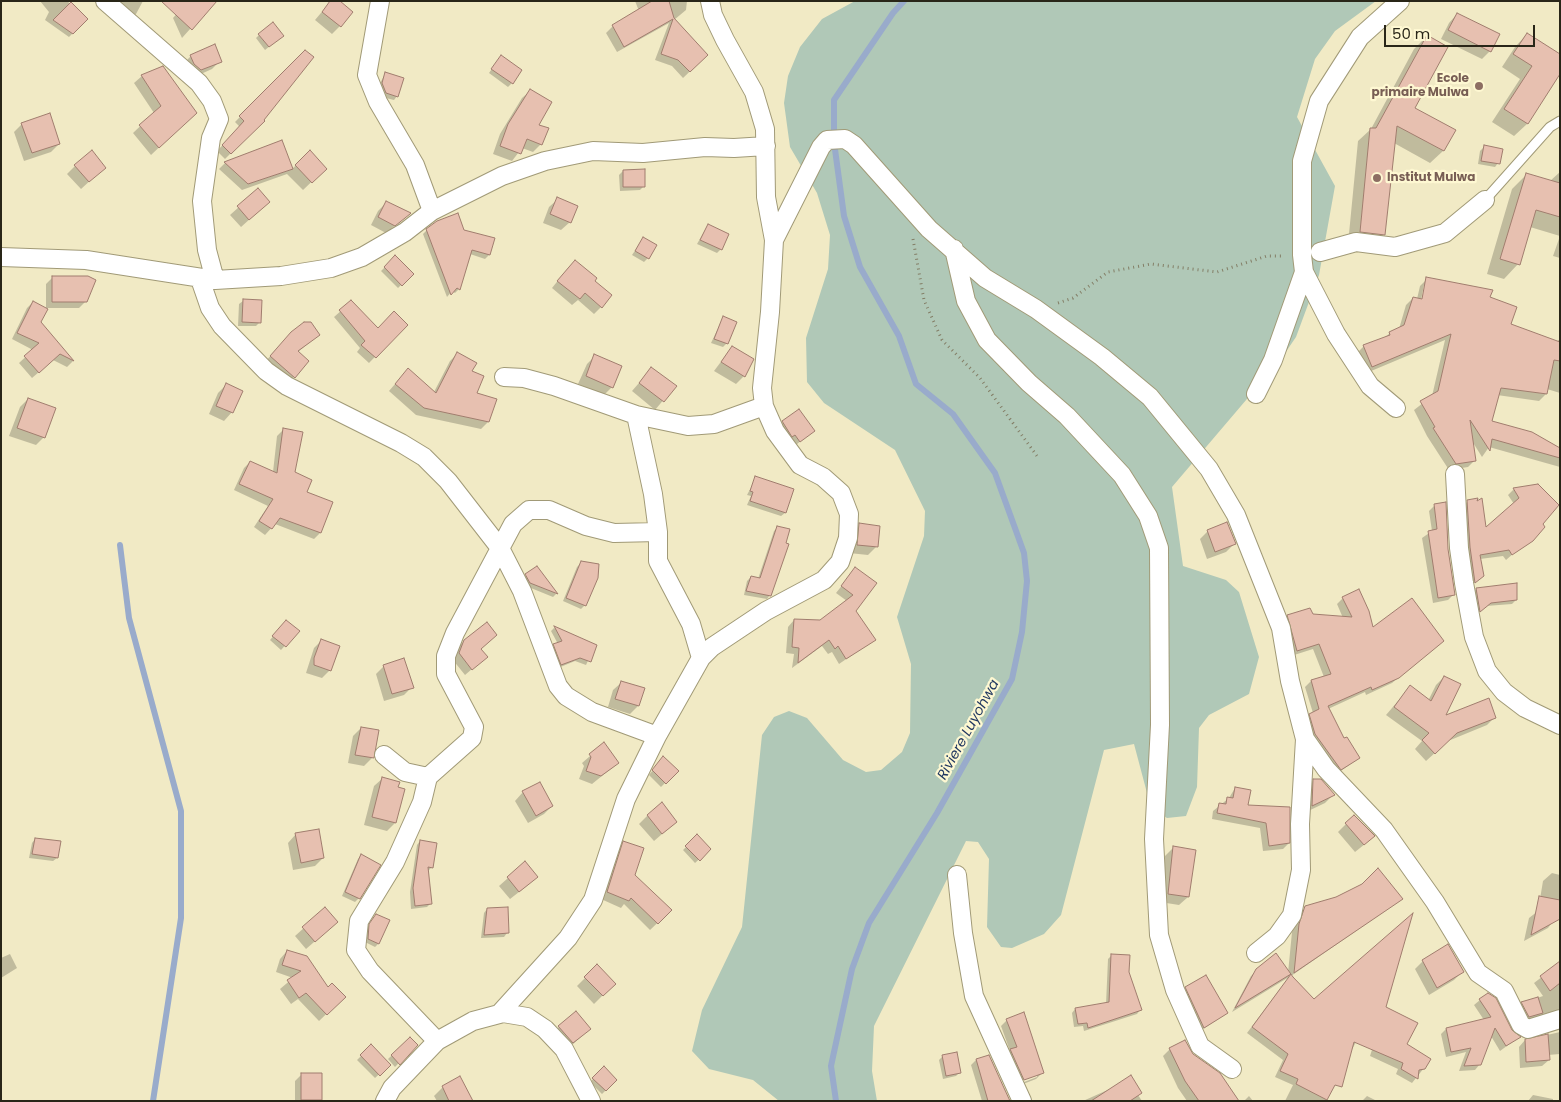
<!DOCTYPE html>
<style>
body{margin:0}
#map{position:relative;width:1561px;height:1102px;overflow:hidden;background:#f1eac5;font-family:Poppins,sans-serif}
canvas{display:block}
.frame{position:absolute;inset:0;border:2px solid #292618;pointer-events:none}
.scale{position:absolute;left:1384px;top:25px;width:151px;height:22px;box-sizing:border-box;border:2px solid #292618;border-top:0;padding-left:6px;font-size:15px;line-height:18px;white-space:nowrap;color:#292618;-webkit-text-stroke:4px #fef8d2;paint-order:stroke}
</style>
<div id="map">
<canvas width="1561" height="1102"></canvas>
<div class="frame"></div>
<div class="scale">50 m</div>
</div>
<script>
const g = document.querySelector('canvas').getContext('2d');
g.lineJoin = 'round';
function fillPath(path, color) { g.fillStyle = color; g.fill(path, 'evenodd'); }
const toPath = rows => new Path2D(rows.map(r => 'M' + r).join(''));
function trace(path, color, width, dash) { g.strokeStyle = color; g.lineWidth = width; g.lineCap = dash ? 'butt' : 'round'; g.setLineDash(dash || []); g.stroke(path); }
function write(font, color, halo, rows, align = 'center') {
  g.font = font + ' Poppins,sans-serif'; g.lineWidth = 4.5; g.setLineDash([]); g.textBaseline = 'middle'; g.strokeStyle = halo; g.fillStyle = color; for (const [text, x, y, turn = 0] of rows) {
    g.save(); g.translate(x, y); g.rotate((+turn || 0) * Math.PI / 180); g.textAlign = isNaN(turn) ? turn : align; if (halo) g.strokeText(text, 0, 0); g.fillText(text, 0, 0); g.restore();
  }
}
const green = toPath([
 [855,1,1376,1,1335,31,1315,59,1297,117,1335,186,1319,275,1296,337,1281,359,1172,487,1183,566,1226,580,1239,592,1259,657,1249,694,1209,715,1199,728,1197,787,1186,816,1167,818,1151,808,1134,744,1104,750,1061,915,1044,934,1012,948,1001,947,987,927,989,859,978,842,966,841,874,1026,872,1071,877,1101,779,1101,753,1080,709,1069,692,1051,702,1010,742,927,762,735,774,717,789,711,807,718,843,760,866,772,881,770,902,752,910,733,911,664,897,617,924,536,925,511,895,450,824,403,807,382,806,338,828,269,830,235,817,193,790,147,784,103,788,76,800,47,822,19]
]);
const shadow = toPath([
 [40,1,67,1,87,19,69,37,45,20,49,12],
 [105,1,143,1,136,14,129,22],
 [188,1,207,10,182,38,173,18],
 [331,1,340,26,332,34,315,20],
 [635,1,687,1,686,10,674,20,707,55,683,78,672,66,655,60,669,23,617,52,606,33,613,26,639,11],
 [1457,14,1490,51,1482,59,1441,39,1449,23],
 [1527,34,1560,72,1527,124,1514,136,1492,122,1520,79,1502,67,1515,47],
 [259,35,279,39,265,50,256,38],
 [1427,36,1414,109,1454,130,1443,151,1430,163,1394,143,1384,234,1372,247,1348,244,1358,141,1371,129,1414,49],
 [305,51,263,121,225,159,217,151,240,127,235,122],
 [191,56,220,61,212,69,192,78,183,64],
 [498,60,512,83,508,87,489,73],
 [163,67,188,120,151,155,133,133,154,113,134,83,142,76],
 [385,74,397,96,394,100,382,97,378,87],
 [530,91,541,144,533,152,522,148,512,161,493,154,500,134,522,98],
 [22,124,59,144,51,152,24,161,14,132],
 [281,142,292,169,310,152,325,169,303,190,287,174,242,190,219,169,225,163],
 [1484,147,1498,163,1495,167,1478,164,1480,151],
 [75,166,104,168,81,189,67,174],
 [623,171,644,186,640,190,620,191,619,175],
 [1560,172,1560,258,1553,256,1560,236,1530,227,1518,264,1504,279,1487,274,1512,189,1527,174,1550,181],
 [258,190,260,210,241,227,230,215],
 [558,199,570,222,561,230,543,223,549,207],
 [386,203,408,215,386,233,371,225,378,211],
 [708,225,721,249,717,253,697,244],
 [427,230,463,231,494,239,489,255,485,259,470,254,459,289,455,293,452,291,447,297,423,234],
 [643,239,648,258,644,262,632,255],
 [395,257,412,274,398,288,381,271],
 [568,268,593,281,601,307,594,314,578,300,572,305,552,288],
 [53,277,86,301,79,308,47,308,40,322,73,361,67,367,53,360,32,378,19,363,33,350,12,339,27,308,33,302,46,309,46,284],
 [1427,279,1489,298,1509,324,1556,342,1560,339,1560,393,1547,389,1546,394,1539,401,1497,395,1491,422,1560,450,1560,467,1489,447,1482,457,1472,441,1475,460,1468,467,1449,470,1427,436,1414,410,1432,396,1445,340,1364,374,1357,353,1364,346,1384,338,1390,333,1399,329,1406,305,1413,298,1417,299,1420,286],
 [1424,285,1426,285,1422,306,1420,305],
 [243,301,260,322,256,326,238,326,239,304],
 [351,302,378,330,406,325,369,363,357,352,360,348,334,317],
 [723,318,727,343,723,347,711,343],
 [318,335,298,352,294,377,287,384,264,363,284,341],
 [732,347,744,376,736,384,714,371],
 [457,354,471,372,476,394,488,422,481,429,416,415,389,391,401,377,434,392,450,361],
 [595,356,612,387,604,395,578,384,587,364],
 [652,368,675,386,655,410,632,391],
 [226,385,232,412,224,421,209,414,218,393],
 [28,399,44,437,36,445,9,436,20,407],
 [783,422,813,431,791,449,775,430],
 [283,430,294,473,305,492,320,533,314,539,275,524,265,535,254,527,268,506,234,490,244,468,250,462,273,472,277,436],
 [756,478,793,490,785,513,781,516,747,505,751,496,747,495],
 [1537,485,1541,525,1538,532,1506,560,1503,556,1480,559,1477,581,1469,587,1462,507,1468,501,1485,529,1514,504,1508,495,1514,489],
 [1435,505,1447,549,1454,594,1448,600,1433,603,1422,538,1432,531,1429,511],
 [860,525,876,547,868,555,849,553,852,533],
 [778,527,770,595,767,599,744,595,747,581,751,577,758,579,774,531],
 [1208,531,1235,543,1226,552,1207,559,1200,539],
 [581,563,585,605,581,609,563,601,577,567],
 [536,568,556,594,553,597,526,586,522,579],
 [855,569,854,611,874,640,839,664,832,652,828,654,822,646,792,668,794,654,786,653,788,627,794,620,820,621,847,601,836,593],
 [1476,589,1516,600,1512,604,1486,606,1477,614,1473,593],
 [1343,598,1372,630,1443,641,1392,683,1366,695,1365,692,1328,709,1344,740,1359,758,1335,775,1304,721,1313,713,1305,687,1311,681,1324,677,1313,649,1291,656,1282,622,1288,616,1343,618,1337,604],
 [283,625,298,631,281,650,270,640],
 [554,628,595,646,586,665,575,661,558,668,550,649,558,644,551,631],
 [322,640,330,670,322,678,306,673,314,648],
 [464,641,480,649,486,657,465,675,453,660,457,648],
 [384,666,412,687,404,695,384,701,376,674],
 [1444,677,1443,717,1495,717,1487,725,1448,741,1426,761,1415,749,1422,741,1386,715,1410,687,1428,701,1436,685],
 [622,682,638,706,630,714,608,707,613,690],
 [361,728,372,758,364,766,348,763,353,736],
 [604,744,618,763,592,784,579,779,584,766,582,763],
 [660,761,677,771,661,787,649,775],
 [383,778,395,823,387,831,364,825,374,786],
 [1314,780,1333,795,1325,803,1304,813,1306,788],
 [1235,788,1247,806,1289,809,1289,843,1283,849,1263,851,1260,828,1212,819,1213,811,1229,798],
 [523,792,552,806,544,814,528,823,515,801],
 [648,815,676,822,654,841,639,824],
 [1346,824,1365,844,1355,852,1338,832],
 [296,834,323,858,315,866,293,870,288,843],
 [697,836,710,849,695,863,683,850],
 [35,839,57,858,53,861,29,858,32,843],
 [420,841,432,867,428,871,431,903,427,907,411,909,410,892,417,845],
 [624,842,634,875,671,910,650,930,624,904,621,908,601,899,617,849],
 [1173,848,1188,897,1179,905,1160,902,1165,856],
 [361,855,359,898,355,902,342,896,358,859],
 [525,863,528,885,510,899,499,886],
 [1552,873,1560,875,1560,912,1548,928,1524,941,1529,918,1538,911,1543,881],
 [1402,899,1291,976,1356,1042,1325,1101,1285,1101,1293,1085,1275,1077,1283,1060,1247,1033,1289,977,1232,1012,1251,976,1257,970,1288,973,1292,932,1298,915,1305,908],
 [325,909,328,930,306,949,295,936],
 [487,909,507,933,504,937,481,938,484,913],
 [376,916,378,944,375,947,365,942,366,929],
 [287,951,328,989,344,997,319,1021,298,999,291,1004,280,989,293,978,276,972,280,959],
 [10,954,17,968,1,978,1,958],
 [1112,955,1128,972,1140,1010,1137,1014,1084,1031,1083,1026,1074,1027,1072,1013,1075,1009,1106,1004,1108,959],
 [1423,961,1462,972,1454,980,1429,995,1415,969],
 [1560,963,1560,1017,1522,1023,1516,1009,1522,1003,1543,996,1534,983],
 [597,966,614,984,594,1004,577,986],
 [1186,988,1227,1013,1197,1033,1180,995],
 [1480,1000,1519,1037,1500,1051,1491,1036,1480,1064,1475,1070,1459,1071,1466,1052,1446,1057,1441,1034,1446,1029,1484,1020,1474,1005],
 [1383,1015,1424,1068,1412,1083,1396,1074,1398,1069,1370,1056],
 [1007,1020,1042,1073,1036,1079,1018,1086,1005,1057,1010,1051,1001,1026],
 [1037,1075,1037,1077,1019,1084,1018,1081],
 [559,1027,581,1037,565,1051,551,1035],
 [1560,1032,1560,1054,1548,1055,1549,1060,1542,1066,1520,1068,1519,1047,1525,1040],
 [410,1038,416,1045,395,1067,388,1059],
 [371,1046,389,1065,375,1078,357,1060],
 [1170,1049,1192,1055,1214,1101,1187,1101,1178,1088,1163,1056],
 [943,1056,960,1072,956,1076,943,1079,939,1060],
 [989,1057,1008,1101,982,1101,971,1065,976,1060],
 [604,1068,616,1080,602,1094,590,1082],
 [302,1074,321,1074,321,1101,295,1101,295,1081],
 [460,1078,464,1101,437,1101,434,1096,442,1088],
 [1112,1088,1138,1095,1142,1101,1083,1101],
 [1533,1095,1553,1099,1553,1101,1528,1101],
 [1249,1096,1253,1101,1244,1101],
 [1367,1096,1377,1101,1362,1101]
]);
const stream = toPath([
 [120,545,129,618,181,811,181,918,153,1101],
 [836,1101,831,1066,852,969,869,923,937,813,1012,679,1022,632,1027,581,1024,553,995,473,953,414,916,384,899,336,860,267,844,216,834,142,834,100,893,13,904,1]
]);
const building = toPath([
 [161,1,217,1,192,30,161,1],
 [330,1,340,1,353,12,341,27,322,12,330,1],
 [652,1,669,1,674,18,708,55,690,72,678,60,661,54,673,19,624,47,612,25,652,1],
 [71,2,88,19,73,34,53,20,71,2],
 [1457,13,1500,34,1491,52,1448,30,1457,13],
 [273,22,284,36,269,47,258,34,273,22],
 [1527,33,1560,54,1560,74,1528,124,1504,109,1532,66,1513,54,1527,33],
 [1427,35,1448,47,1415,108,1456,130,1444,151,1397,126,1385,235,1360,232,1370,128,1376,128,1427,35],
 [215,44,222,62,201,70,194,64,190,55,215,44],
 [305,50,314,57,264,120,265,121,231,154,222,145,244,121,239,116,305,50],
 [501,55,522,70,513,84,491,69,501,55],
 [163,66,197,113,159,148,139,125,161,106,141,75,163,66],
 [385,72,404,78,398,97,386,93,382,83,385,72],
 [530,89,552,102,539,125,549,128,542,145,527,139,521,154,500,146,508,124,530,89],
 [50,113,60,144,32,153,21,123,50,113],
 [282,140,293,169,248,184,224,162,282,140],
 [1484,145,1503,149,1500,164,1481,161,1484,145],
 [92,150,106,168,89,182,74,165,92,150],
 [310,150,327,169,312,183,295,165,310,150],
 [645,169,645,187,623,187,623,170,645,169],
 [1526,173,1560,183,1560,217,1536,210,1520,265,1500,259,1526,173],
 [258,188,270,202,249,220,237,206,258,188],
 [557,197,578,206,571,223,550,214,557,197],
 [386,201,411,213,410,214,395,226,378,217,386,201],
 [458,213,464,230,495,238,490,255,472,250,460,290,457,288,451,295,426,229,437,221,458,213],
 [708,224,729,234,722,250,700,240,708,224],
 [643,237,657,245,649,259,635,251,643,237],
 [395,255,414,274,402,286,384,267,395,255],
 [575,260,597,278,595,281,612,295,602,308,585,293,580,299,557,281,575,260],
 [52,276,88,276,96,280,87,302,52,302,52,276],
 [1426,277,1493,290,1490,297,1517,307,1511,324,1560,342,1560,361,1554,360,1547,394,1501,388,1492,421,1532,432,1560,448,1560,458,1492,439,1490,451,1470,420,1476,461,1456,464,1433,428,1435,427,1420,401,1438,391,1451,334,1372,367,1363,345,1390,335,1389,332,1404,325,1413,297,1422,299,1426,277],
 [243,299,262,300,261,323,242,322,243,299],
 [351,300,378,328,394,311,408,325,376,358,361,345,365,341,339,310,351,300],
 [33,301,48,309,41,322,74,361,60,354,39,373,24,356,39,343,17,333,33,301],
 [723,316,737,322,728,344,714,339,723,316],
 [304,322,311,322,320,335,298,351,309,361,295,378,270,356,291,332,304,322],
 [732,346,754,359,745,377,721,362,732,346],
 [457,352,477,363,472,371,484,376,477,393,497,399,489,422,424,408,395,384,408,368,436,393,457,352],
 [594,354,622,366,613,388,586,376,594,354],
 [651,367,677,386,664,402,639,383,651,367],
 [226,383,243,391,233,413,216,406,226,383],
 [28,398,56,408,45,438,17,428,28,398],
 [799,409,815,431,800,442,795,435,792,437,782,421,799,409],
 [283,428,303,432,295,472,312,480,307,492,333,502,321,533,280,518,272,529,259,521,273,499,239,484,250,461,277,473,283,428],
 [755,476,794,489,786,513,750,501,753,492,750,491,755,476],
 [1538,484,1559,505,1543,524,1545,527,1533,541,1512,555,1509,550,1480,555,1484,576,1475,583,1470,547,1467,500,1478,498,1477,501,1482,498,1486,527,1519,498,1513,488,1538,484],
 [1446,502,1448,549,1455,595,1438,598,1428,531,1437,529,1434,504,1446,502],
 [1227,522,1236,544,1215,552,1207,530,1227,522],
 [859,523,880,526,878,547,857,545,859,523],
 [777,526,790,529,786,543,789,544,771,596,746,591,751,576,760,578,777,526],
 [581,561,599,564,598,578,586,606,566,598,581,561],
 [537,566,558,594,530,583,525,574,537,566],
 [855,567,877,583,856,611,876,640,846,659,838,646,835,649,829,640,798,663,799,648,792,647,794,619,820,620,853,595,841,586,855,567],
 [1517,583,1517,600,1491,603,1480,612,1476,588,1517,583],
 [1359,589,1369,611,1373,627,1412,598,1444,641,1399,678,1372,690,1371,687,1328,706,1344,738,1347,737,1360,758,1341,770,1315,734,1309,714,1319,709,1311,680,1331,674,1319,644,1297,651,1287,615,1310,608,1313,614,1352,617,1342,597,1359,589],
 [286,620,300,631,286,647,272,636,286,620],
 [487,622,497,635,481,649,488,657,472,670,459,653,464,640,487,622],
 [554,626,597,645,591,662,580,658,561,665,553,644,562,641,554,626],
 [321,639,340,646,331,671,314,665,314,658,321,639],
 [404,658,414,688,392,694,383,665,404,658],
 [1444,676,1461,684,1446,715,1489,698,1496,718,1457,733,1435,754,1422,740,1429,733,1394,707,1410,685,1431,701,1444,676],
 [621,681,645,688,639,706,615,699,621,681],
 [361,727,379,730,374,758,355,755,361,727],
 [604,742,619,763,601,776,586,771,591,757,589,754,604,742],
 [663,756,679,771,666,784,652,770,663,756],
 [382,777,400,782,398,787,405,789,396,823,372,817,382,777],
 [1313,779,1321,779,1335,795,1312,806,1313,779],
 [540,782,553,806,536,816,522,791,540,782],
 [1235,787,1251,790,1248,805,1290,807,1290,843,1269,846,1266,823,1217,813,1219,803,1226,804,1227,797,1233,798,1235,787],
 [662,802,677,822,662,834,647,815,662,802],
 [1354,815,1375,836,1364,845,1345,823,1354,815],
 [319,829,324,858,301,863,295,833,319,829],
 [697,834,711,849,700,861,685,846,697,834],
 [35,838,61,841,58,858,32,854,35,838],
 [420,840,437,843,433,868,428,867,432,904,415,906,413,888,420,840],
 [623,841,644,848,635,875,672,910,658,924,631,898,629,901,607,892,623,841],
 [1173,846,1196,850,1189,897,1168,894,1173,846],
 [361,854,381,865,360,899,345,892,361,854],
 [525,861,538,877,519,892,507,877,525,861],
 [1378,868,1403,899,1294,973,1299,924,1305,906,1336,897,1362,884,1378,868],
 [1539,896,1560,900,1560,919,1531,935,1539,896],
 [325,907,338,922,315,942,302,927,325,907],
 [508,907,509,933,484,935,487,908,508,907],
 [1413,913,1386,1007,1418,1023,1407,1044,1431,1059,1425,1069,1419,1070,1418,1079,1401,1069,1403,1063,1354,1042,1342,1087,1335,1085,1327,1100,1296,1084,1298,1079,1280,1071,1288,1054,1252,1027,1291,974,1235,1008,1256,969,1276,953,1293,977,1314,999,1413,913],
 [376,914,390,920,379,944,368,939,369,924,376,914],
 [1448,944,1464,972,1437,988,1422,960,1448,944],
 [287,950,307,956,328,987,332,983,346,997,327,1015,306,993,299,998,287,980,301,971,282,965,287,950],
 [1111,954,1130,955,1129,972,1142,1010,1088,1028,1087,1023,1078,1024,1075,1008,1109,1002,1111,954],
 [1560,961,1560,983,1550,991,1540,976,1560,961],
 [597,964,616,984,603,996,584,977,597,964],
 [1206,975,1228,1013,1204,1028,1185,987,1206,975],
 [1488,993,1496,998,1512,1030,1521,1037,1506,1046,1495,1028,1481,1065,1464,1066,1471,1048,1451,1052,1446,1028,1491,1017,1479,999,1488,993],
 [1538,997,1543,1013,1529,1017,1521,1002,1538,997],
 [576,1011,591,1029,573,1043,558,1026,576,1011],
 [1024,1012,1044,1073,1024,1080,1010,1049,1017,1047,1006,1019,1024,1012],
 [1548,1034,1550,1060,1526,1062,1525,1039,1548,1034],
 [410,1037,418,1045,400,1065,391,1055,410,1037],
 [1185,1040,1193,1054,1220,1073,1239,1101,1199,1101,1185,1081,1169,1048,1185,1040],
 [371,1044,391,1065,380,1076,360,1055,371,1044],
 [957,1052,961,1073,946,1076,942,1055,957,1052],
 [989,1055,1004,1088,1010,1101,988,1101,976,1059,989,1055],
 [604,1066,617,1080,606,1091,592,1078,604,1066],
 [301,1073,322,1073,322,1100,301,1100,301,1073],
 [1131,1075,1142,1093,1130,1101,1091,1101,1131,1075],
 [460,1076,473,1101,449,1101,442,1086,460,1076]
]);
const path = toPath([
 [913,239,924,300,942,340,980,378,1037,456],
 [1058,303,1073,298,1108,272,1151,264,1217,272,1267,256,1284,256]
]);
const service = toPath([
 [1485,200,1550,127,1560,121]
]);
const minor = toPath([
 [105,1,199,83,212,101,219,119,211,138,202,201,207,250,215,280],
 [380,1,367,75,378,102,415,165,432,211],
 [774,240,821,147,827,140,845,139,854,145,929,229,985,278,1036,309,1102,357,1150,397,1209,469,1236,515,1281,628,1290,681,1305,739,1326,769,1384,830,1435,902,1478,973,1504,991,1521,1025,1528,1029,1560,1019],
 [954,249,966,301,987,340,1029,383,1067,416,1122,475,1148,516,1159,548,1160,725,1154,839,1159,935,1175,990,1200,1046,1232,1069],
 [1320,252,1356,242,1395,247,1445,233,1485,200],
 [1,257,86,260,215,280,281,276,331,268,362,257,405,232,432,211,502,176,545,161,593,151,643,153,705,147,734,148,766,146],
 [1304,272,1336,334,1370,386,1396,408],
 [200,279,210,308,222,326,266,371,287,386,401,443,424,457,448,481,500,548,522,591,558,686,566,696,592,712,657,736],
 [504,377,524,378,554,386,636,415],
 [1256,394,1273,360,1304,272,1302,255,1302,161,1319,101,1360,37,1400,1],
 [1455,474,1459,548,1464,583,1474,637,1487,671,1504,692,1525,708,1560,725],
 [658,532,658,561,691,624,701,658],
 [384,755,405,772,428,777],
 [957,875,963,933,974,996,1022,1101],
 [1256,953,1277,936,1292,915,1301,870,1300,824,1305,739],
 [500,1013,568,938,593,900,626,799,657,736,701,658,712,647,766,611,824,580,840,562,848,538,849,514,841,493,823,477,800,465,775,431,764,406,762,388,770,312,774,240,766,197,765,129,754,92,725,40,713,15,710,1],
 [437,1041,370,971,356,950,359,921,395,862,422,802,428,777,472,738,474,727,446,674,446,656,455,633,513,524,529,510,549,510,586,526,614,533,658,532,653,494,636,415,688,426,714,424,764,406],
 [385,1101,392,1088,437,1041,473,1021,503,1013,527,1017,545,1029,564,1049,591,1101]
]);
const markers = [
 [1479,86,5,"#8d6e63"],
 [1377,178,5,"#8d6e63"]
];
const educationNames = [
 ["Ecole",1469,79],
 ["primaire Mulwa",1469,93],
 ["Institut Mulwa",1387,178,"left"]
];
const waterNames = [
 ["Riviere Luyohwa",969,730,-61]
];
fillPath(green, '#b0c8b7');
fillPath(shadow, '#0003');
trace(stream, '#99abcb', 6);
fillPath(building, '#e7c0b0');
trace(building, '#a07d6e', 1);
trace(service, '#a19a77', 11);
trace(minor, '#a19a77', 20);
trace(path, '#837e66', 3, [1, 4]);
trace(service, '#fff', 9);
trace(minor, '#fff', 18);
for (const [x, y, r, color] of markers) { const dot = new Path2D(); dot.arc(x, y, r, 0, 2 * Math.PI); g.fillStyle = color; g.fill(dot); trace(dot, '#fef8d2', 2); }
write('bold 12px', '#785e54', '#fef8d2', educationNames, 'right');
write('italic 14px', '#1e355f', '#fef8d2', waterNames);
</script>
